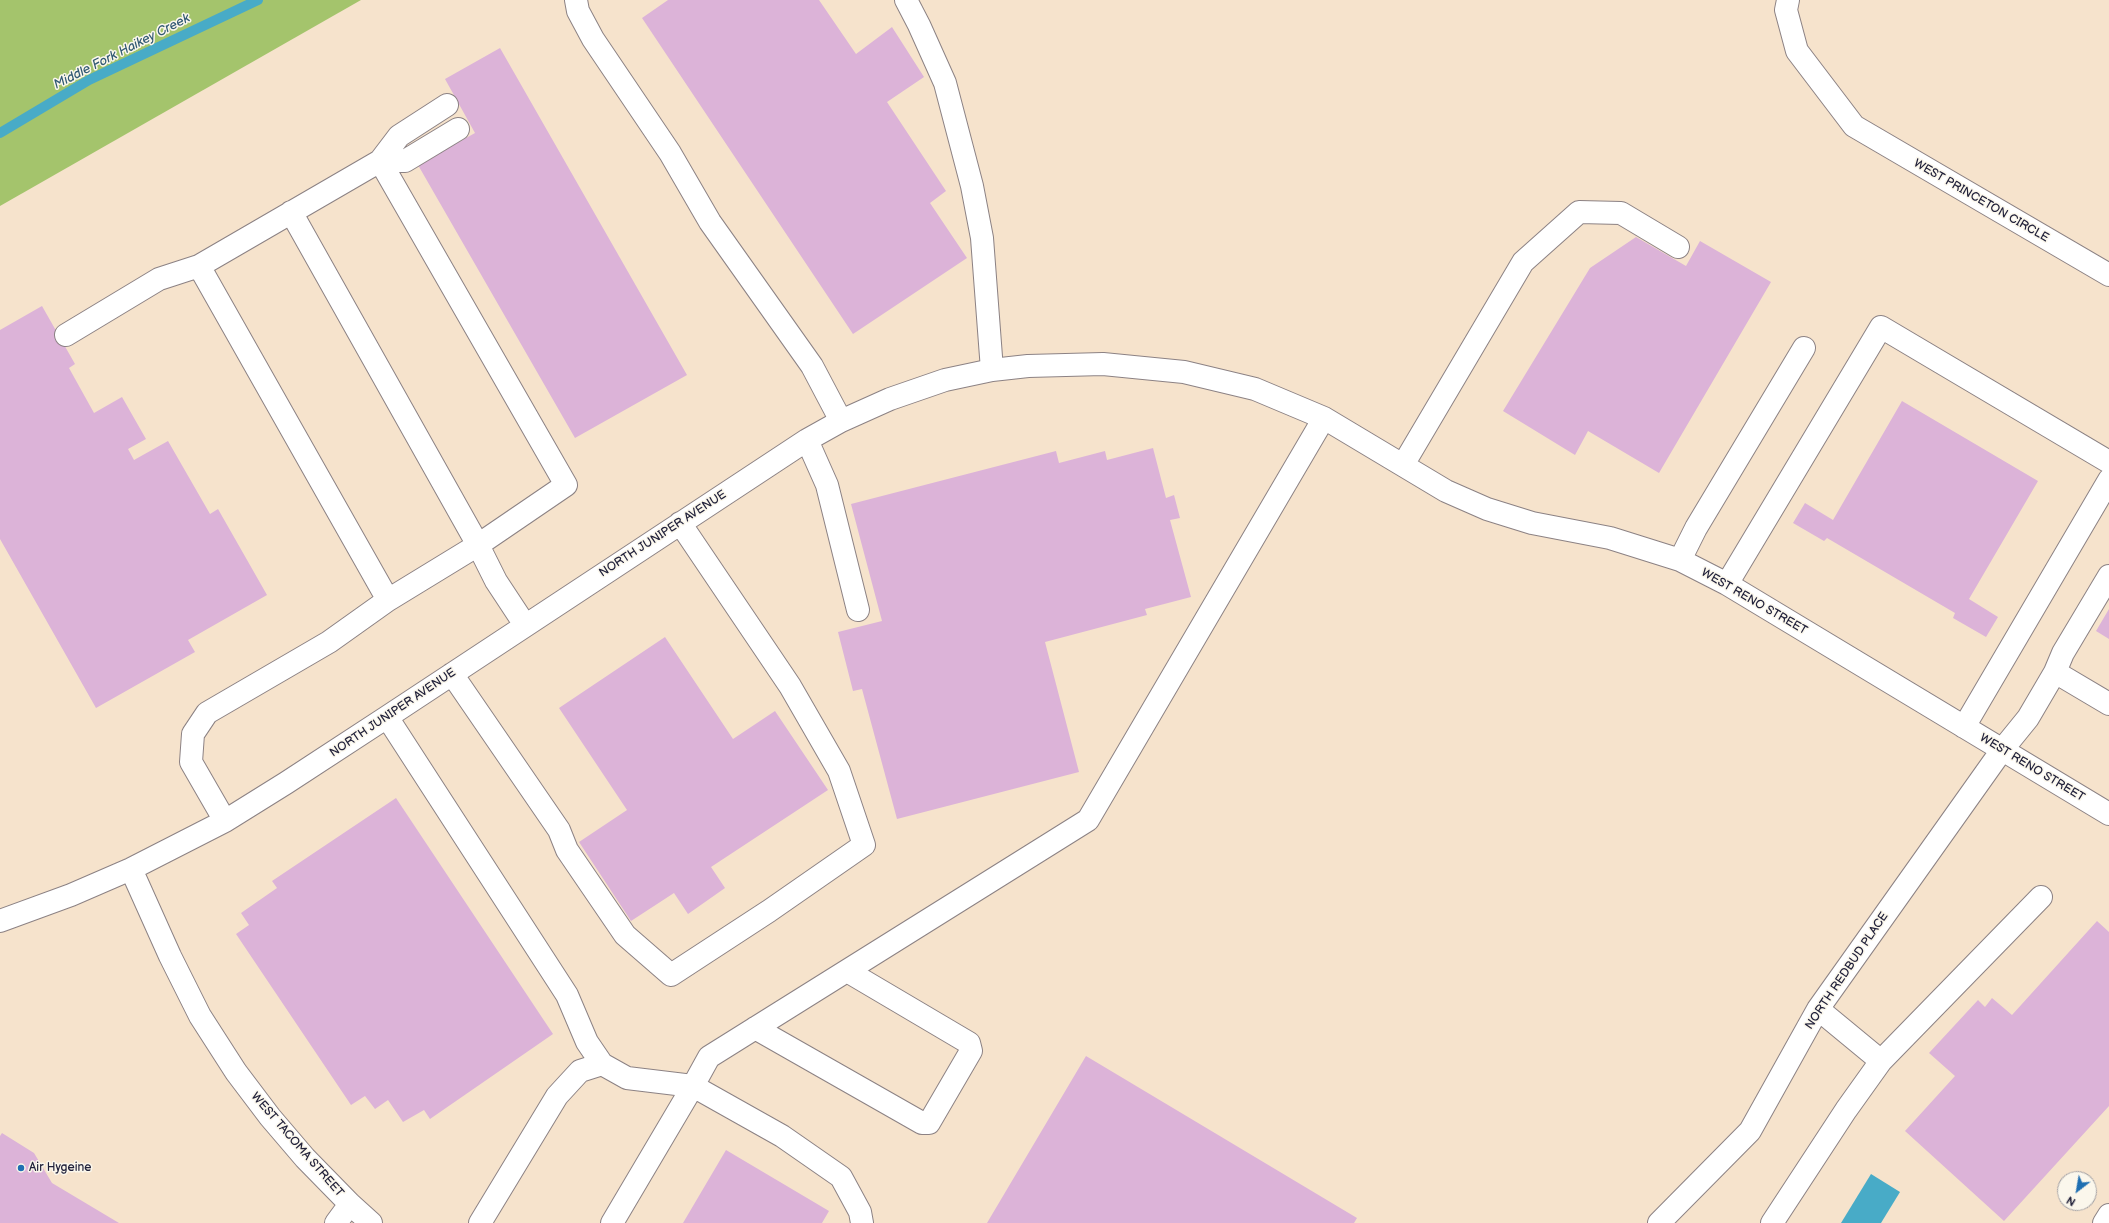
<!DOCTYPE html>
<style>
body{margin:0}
#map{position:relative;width:2109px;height:1223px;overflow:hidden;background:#f6e3cc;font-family:"Balsamiq Sans",sans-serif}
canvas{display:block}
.north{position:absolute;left:2057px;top:1171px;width:40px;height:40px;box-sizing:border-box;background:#fbf7ec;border:1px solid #a4a2a5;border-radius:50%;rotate:211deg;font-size:11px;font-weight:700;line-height:16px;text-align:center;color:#22223b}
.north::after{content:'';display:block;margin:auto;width:14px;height:18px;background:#1f6fb2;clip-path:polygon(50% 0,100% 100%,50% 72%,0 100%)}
</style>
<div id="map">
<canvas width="2109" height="1223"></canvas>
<div class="north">N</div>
</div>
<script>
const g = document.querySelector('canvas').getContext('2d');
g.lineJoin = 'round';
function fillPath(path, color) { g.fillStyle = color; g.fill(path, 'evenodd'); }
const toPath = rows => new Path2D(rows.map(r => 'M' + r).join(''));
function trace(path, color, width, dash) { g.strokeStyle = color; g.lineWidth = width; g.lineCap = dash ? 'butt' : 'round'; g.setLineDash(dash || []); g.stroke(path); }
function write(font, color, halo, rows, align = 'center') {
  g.font = font + ' "Balsamiq Sans",sans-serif'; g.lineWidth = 3; g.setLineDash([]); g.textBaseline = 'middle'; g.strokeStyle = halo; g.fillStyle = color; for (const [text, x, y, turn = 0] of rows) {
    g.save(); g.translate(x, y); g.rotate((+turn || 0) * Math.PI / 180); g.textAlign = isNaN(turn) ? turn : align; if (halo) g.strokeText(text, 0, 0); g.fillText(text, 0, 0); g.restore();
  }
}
const green = toPath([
 [0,0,361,0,0,206]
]);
const water = toPath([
 [1871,1174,1900,1192,1881,1223,1841,1223]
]);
const stream = toPath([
 [0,133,89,80,258,0]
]);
const building = toPath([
 [668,0,819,0,856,54,892,27,924,77,887,102,946,191,930,203,967,258,853,334,642,18],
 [500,48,687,375,575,438,418,165,475,133,445,79],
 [1636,237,1686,266,1700,241,1771,282,1659,473,1588,431,1575,455,1503,411,1590,268],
 [42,306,75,364,69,368,94,413,122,397,146,439,128,449,134,460,168,441,210,514,218,509,267,595,188,640,195,652,96,708,0,539,0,330],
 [1902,401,2038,481,1969,599,1998,617,1986,637,1953,618,1955,613,1827,538,1824,541,1793,523,1805,503,1833,520],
 [1153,448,1166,498,1174,495,1180,518,1170,520,1191,597,1145,609,1147,615,1045,642,1079,772,897,819,862,689,853,691,838,632,882,621,851,504,1056,451,1059,463,1105,451,1107,460],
 [2109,609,2109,639,2096,631],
 [665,637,733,739,775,711,828,790,711,867,725,888,688,914,674,893,631,921,579,842,627,810,559,708],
 [396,798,553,1034,430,1119,424,1110,403,1122,388,1100,375,1109,365,1096,351,1105,236,934,249,925,241,913,277,888,272,881],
 [2097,921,2109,932,2109,1106,2004,1221,1905,1131,1955,1076,1929,1053,1978,1000,1985,1007,1992,998,2012,1015],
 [1086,1056,1357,1218,1354,1223,987,1223],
 [2,1133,34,1153,52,1183,119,1223,0,1223,0,1136],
 [726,1150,829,1211,822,1223,683,1223]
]);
const minor = toPath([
 [576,0,578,11,593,39,670,153,710,222,812,366,841,421],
 [906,0,919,25,945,83,972,186,982,238,992,370],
 [1788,0,1786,10,1797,51,1854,126,2109,275],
 [291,212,478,545,566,485,380,161,405,161,458,129],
 [199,266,388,600],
 [66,335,159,279,199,266,380,161,399,136,447,105],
 [807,440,827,485,858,610],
 [1403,465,1523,262,1579,212,1621,213,1678,247],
 [1680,560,1696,528,1804,348],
 [1727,584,1881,327,2109,462],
 [2055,672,2063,653,2109,576],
 [452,674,559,830,567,850,625,935,671,975,769,911,864,845,839,771,790,686,680,523],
 [387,717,567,995,587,1042,602,1064,627,1078,693,1086,709,1057,1088,820,1324,418],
 [1964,727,2109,480],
 [225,821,191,762,193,734,207,713,329,642,388,600,478,545,496,581,525,625],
 [131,869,170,956,200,1016,236,1072,270,1117,305,1158,350,1204,371,1223],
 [0,921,71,895,131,869,225,821,286,783,387,717,807,440,841,421,890,399,945,380,992,370,1028,366,1103,364,1184,372,1255,389,1324,418,1446,491,1487,509,1532,523,1610,538,1680,560,1727,584,2109,814],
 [1818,1009,1881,1061],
 [755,1028,922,1123,929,1123,971,1051,969,1043,847,971],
 [336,1223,350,1204],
 [480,1223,557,1096,580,1071,602,1064],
 [612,1223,693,1086,782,1136,841,1177,860,1212,862,1223],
 [1659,1223,1750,1131,1818,1009,2002,750,2028,718,2055,672,2109,704],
 [1772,1223,1846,1110,1881,1061,2041,897],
 [2104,1223,2109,1215]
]);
const markers = [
 [21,1168,4,"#1f6fb2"]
];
const streetNames = [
 ["WEST PRINCETON CIRCLE",1981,201,30],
 ["NORTH JUNIPER AVENUE",663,534,-33],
 ["WEST RENO STREET",1754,602,30],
 ["NORTH JUNIPER AVENUE",393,713,-34],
 ["WEST RENO STREET",2032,768,31],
 ["NORTH REDBUD PLACE",1847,971,-56],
 ["WEST TACOMA STREET",297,1145,49]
];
const poiNames = [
 ["Air Hygeine",29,1168]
];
const waterNames = [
 ["Middle Fork Haikey Creek",122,52,-27]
];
fillPath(green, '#a4c46c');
fillPath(water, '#48abc7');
trace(stream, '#48abc7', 10);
fillPath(building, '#dcb3d8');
trace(minor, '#8c8284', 24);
trace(minor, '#fff', 22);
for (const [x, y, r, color] of markers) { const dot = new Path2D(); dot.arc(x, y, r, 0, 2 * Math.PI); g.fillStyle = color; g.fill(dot); trace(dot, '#fbf7ec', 1.5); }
write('12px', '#22223b', '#fbf7ec', streetNames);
write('12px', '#22223b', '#fbf7ec', poiNames, 'left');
write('italic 13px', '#315973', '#fbf7ec', waterNames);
</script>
